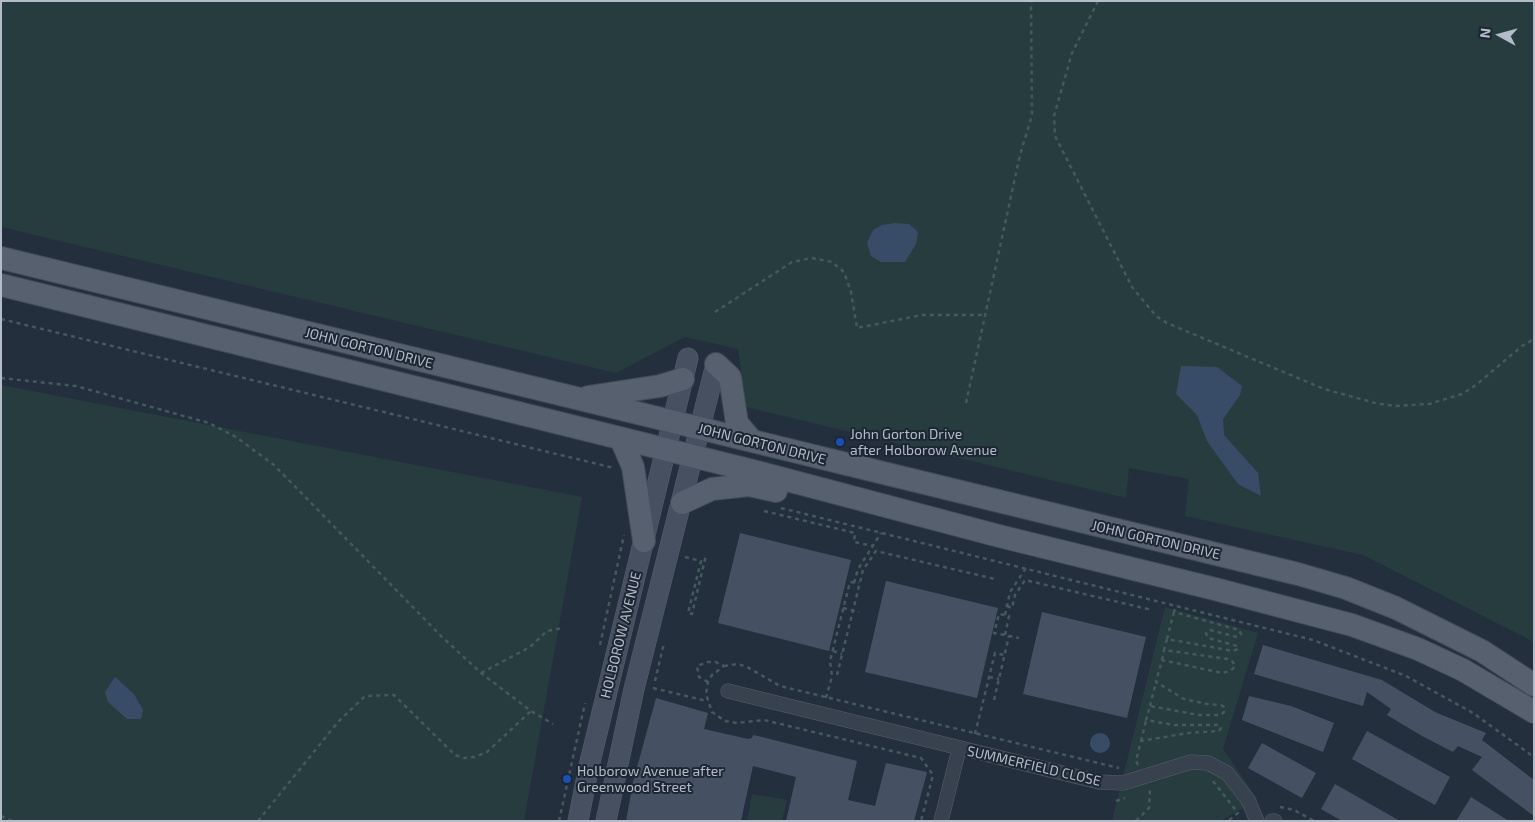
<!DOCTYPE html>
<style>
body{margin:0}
#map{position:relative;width:1535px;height:822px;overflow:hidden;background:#242f3e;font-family:"Exo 2",sans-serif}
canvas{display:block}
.frame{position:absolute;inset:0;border:2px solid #b4bcc9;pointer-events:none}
.north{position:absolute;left:1475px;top:10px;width:50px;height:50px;-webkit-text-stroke:4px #1d2633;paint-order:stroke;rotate:277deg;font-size:14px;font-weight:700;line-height:20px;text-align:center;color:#b4bcc9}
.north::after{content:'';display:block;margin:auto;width:18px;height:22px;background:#b4bcc9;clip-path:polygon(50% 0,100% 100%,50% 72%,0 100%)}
</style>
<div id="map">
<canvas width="1535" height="822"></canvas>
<div class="frame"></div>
<div class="north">N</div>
</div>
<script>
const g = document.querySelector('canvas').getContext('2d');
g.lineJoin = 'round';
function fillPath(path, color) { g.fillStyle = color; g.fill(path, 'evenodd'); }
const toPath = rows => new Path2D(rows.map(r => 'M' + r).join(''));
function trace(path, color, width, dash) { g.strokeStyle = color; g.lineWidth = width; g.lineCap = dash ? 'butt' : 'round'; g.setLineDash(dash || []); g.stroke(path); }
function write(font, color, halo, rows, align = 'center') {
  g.font = font + ' "Exo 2",sans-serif'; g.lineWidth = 4; g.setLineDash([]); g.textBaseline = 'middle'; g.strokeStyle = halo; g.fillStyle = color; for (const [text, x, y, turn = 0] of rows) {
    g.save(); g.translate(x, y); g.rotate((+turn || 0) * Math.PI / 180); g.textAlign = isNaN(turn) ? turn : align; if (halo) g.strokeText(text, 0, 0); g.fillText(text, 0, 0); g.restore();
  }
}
const green = toPath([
 [1,1,1534,1,1534,642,1363,555,1185,516,1189,479,1129,468,1126,498,746,407,738,349,685,337,616,373,1,227],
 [1,385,582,497,524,821,1,821],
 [1165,607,1258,633,1223,749,1258,800,1220,821,1112,821],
 [752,794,787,800,782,821,747,821]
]);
const water = toPath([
 [895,223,909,224,918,232,916,244,905,262,881,262,871,256,867,243,873,230,882,225],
 [1181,366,1217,367,1242,386,1240,395,1223,419,1224,435,1258,473,1261,496,1238,484,1207,441,1197,415,1176,394],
 [115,677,134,694,143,710,141,719,127,719,108,702,105,692],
 '1090 743a10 10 0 1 1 20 0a10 10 0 1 1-20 0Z'
]);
const building = toPath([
 [740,533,851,560,829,651,718,623],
 [886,581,998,608,977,698,865,672],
 [1042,612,1146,637,1127,718,1023,694],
 [1263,645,1382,680,1435,712,1486,733,1482,740,1534,780,1534,816,1472,770,1482,757,1458,746,1453,752,1422,736,1387,715,1391,709,1367,692,1363,706,1254,674],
 [1249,696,1291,706,1334,723,1323,752,1242,720],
 [656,698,708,713,704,729,748,739,752,738,753,735,758,736,857,761,848,800,875,806,886,763,927,772,914,821,786,821,796,777,753,766,741,821,626,821,633,782],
 [1367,731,1450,777,1435,805,1352,759],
 [1262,743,1316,773,1302,798,1248,768],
 [1335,784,1400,821,1342,821,1321,809],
 [1471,797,1509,821,1456,821]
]);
const path = toPath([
 [1098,1,1072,53,1054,116,1055,136,1132,287,1156,316,1167,323,1324,389,1379,404,1397,406,1429,404,1462,394,1476,385,1522,346,1534,339],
 [715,312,792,262,812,258,832,262,844,272,851,292,857,328,922,315,984,315],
 [1,319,614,468],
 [1,378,76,386,209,423,236,437,274,465,441,636,481,673,531,711,553,724],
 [966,403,1020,155,1032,115,1031,1],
 [781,508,1313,640,1406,676,1473,713,1534,757],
 [764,511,855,533,854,542,873,546],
 [685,557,701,561,688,613,692,614,706,555],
 [854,583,858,569,881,533],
 [1007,606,1012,608,1015,595,1025,580,1152,610],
 [843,608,859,612],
 [1005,615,1010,592,1026,568],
 [1005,635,1009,616,999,614,994,633,1005,635,1019,638],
 [1167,639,1174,612],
 [600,645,624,535],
 [833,651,842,654],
 [1162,660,1164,650],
 [724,666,738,664,747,667,780,686,1119,768],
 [481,673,530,647,547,631,563,628],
 [837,675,863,570,876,551,995,579],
 [989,677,999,679],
 [655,681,664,643],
 [708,682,699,677,697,666,708,662,716,662,724,666,712,675,708,682,706,694,712,712,725,721,737,723,764,720,921,758,933,775,921,821],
 [653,688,707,701],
 [826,698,832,676,830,661,850,582,859,583],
 [994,700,1009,636],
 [1150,706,1156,682],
 [975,734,995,653,1004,655],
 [1141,741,1146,721],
 [1138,765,1136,761,1141,741,1188,733,1219,731,1221,728,1219,725,1174,725,1146,720,1150,706,1199,715,1221,715,1224,712,1224,707,1221,705,1207,704,1184,699,1156,682,1162,660,1222,673,1230,671,1235,667,1233,662,1228,659,1164,650,1167,639,1233,651,1238,649,1237,646,1208,638,1206,633,1210,630,1237,637,1241,634,1239,630,1174,612,1176,605],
 [1213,781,1238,813,1228,821],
 [1116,801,1125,798],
 [1280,807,1294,810,1314,821],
 [1,816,12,821],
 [258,821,338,722,365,696,394,695,455,755,464,758,475,757,487,752,531,711],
 [559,821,585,703],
 [1136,821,1149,808,1150,788]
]);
const minor = toPath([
 [728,691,1099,782,1123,783,1191,762,1208,763,1227,773,1248,800,1257,821],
 [941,821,959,749],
 [1272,821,1275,821]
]);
const secondary = toPath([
 [578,821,589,766,688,358],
 [606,821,634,689,716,364]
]);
const primary = toPath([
 [1,258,1298,574,1346,588,1396,608,1482,651,1534,685],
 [1,285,757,472,999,536,1215,589,1352,625,1418,649,1463,670,1534,712],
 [716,364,730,377,737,423,752,441],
 [588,397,660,386,683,379],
 [621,439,633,467,644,541],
 [682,503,712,489,749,485,776,491]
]);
const markers = [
 [840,442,5,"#1a4fb4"],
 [567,779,5,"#1a4fb4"]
];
const streetNames = [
 ["JOHN GORTON DRIVE",369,348,14],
 ["JOHN GORTON DRIVE",762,444,14],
 ["JOHN GORTON DRIVE",1156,540,13],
 ["HOLBOROW AVENUE",621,635,-76],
 ["SUMMERFIELD CLOSE",1034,766,13]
];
const poiNames = [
 ["John Gorton Drive",850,434],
 ["after Holborow Avenue",850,450],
 ["Holborow Avenue after",577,771],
 ["Greenwood Street",577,787]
];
fillPath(green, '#263c3f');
fillPath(water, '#394c67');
fillPath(building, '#455162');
trace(minor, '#565f6c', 15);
trace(secondary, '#565f6c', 21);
trace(primary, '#414a57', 24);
trace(path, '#44595c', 2.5, [4, 4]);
trace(minor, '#38414e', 14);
trace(secondary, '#465061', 20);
trace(primary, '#56606e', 22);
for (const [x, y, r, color] of markers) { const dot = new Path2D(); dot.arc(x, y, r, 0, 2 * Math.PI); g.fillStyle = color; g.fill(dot); trace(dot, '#1d2633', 2); }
write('14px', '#b4bcc9', '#1d2633', streetNames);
write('14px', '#b4bcc9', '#1d2633', poiNames, 'left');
</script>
